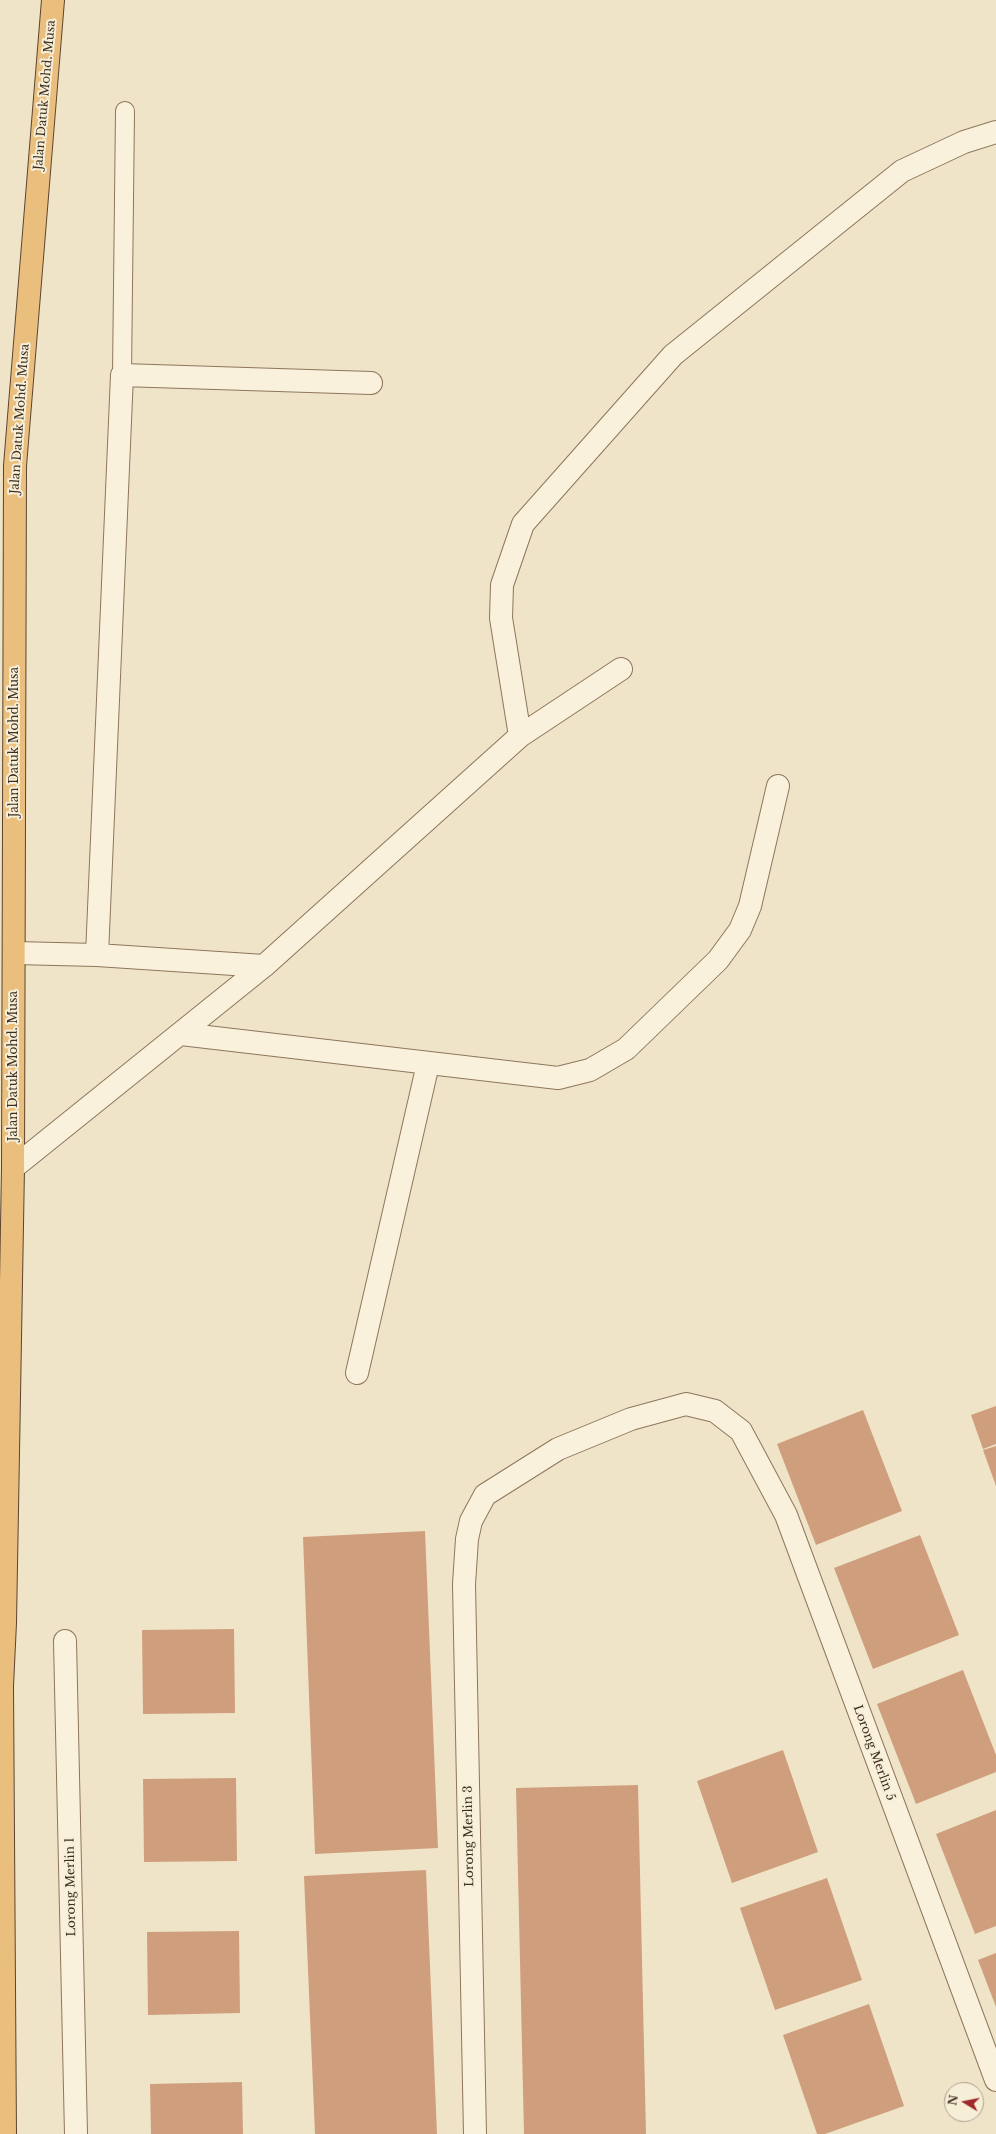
<!DOCTYPE html>
<style>
body{margin:0}
#map{position:relative;width:996px;height:2134px;overflow:hidden;background:#f0e4c8;font-family:"Libre Baskerville",serif}
canvas{display:block}
.north{position:absolute;left:944px;top:2082px;width:40px;height:40px;box-sizing:border-box;background:#f7eed8;border:1px solid #ada18e;border-radius:50%;rotate:280deg;font-size:11px;font-weight:700;line-height:16px;text-align:center;color:#3d2e20}
.north::after{content:'';display:block;margin:auto;width:14px;height:18px;background:#9e2a2b;clip-path:polygon(50% 0,100% 100%,50% 72%,0 100%)}
</style>
<div id="map">
<canvas width="996" height="2134"></canvas>
<div class="north">N</div>
</div>
<script>
const g = document.querySelector('canvas').getContext('2d');
g.lineJoin = 'round';
function fillPath(path, color) { g.fillStyle = color; g.fill(path, 'evenodd'); }
const toPath = rows => new Path2D(rows.map(r => 'M' + r).join(''));
function trace(path, color, width, dash) { g.strokeStyle = color; g.lineWidth = width; g.lineCap = dash ? 'butt' : 'round'; g.setLineDash(dash || []); g.stroke(path); }
function write(font, color, halo, rows, align = 'center') {
  g.font = font + ' "Libre Baskerville",serif'; g.lineWidth = 4; g.setLineDash([]); g.textBaseline = 'middle'; g.strokeStyle = halo; g.fillStyle = color; for (const [text, x, y, turn = 0] of rows) {
    g.save(); g.translate(x, y); g.rotate((+turn || 0) * Math.PI / 180); g.textAlign = isNaN(turn) ? turn : align; if (halo) g.strokeText(text, 0, 0); g.fillText(text, 0, 0); g.restore();
  }
}
const building = toPath([
 [996,1406,996,1444,983,1449,971,1415],
 [863,1410,902,1511,816,1545,777,1444],
 [996,1446,996,1486,983,1450],
 [425,1531,438,1848,315,1854,303,1537],
 [920,1535,959,1635,873,1669,834,1568],
 [234,1629,235,1713,143,1714,142,1630],
 [963,1670,996,1755,996,1772,916,1804,877,1704],
 [783,1750,818,1852,732,1883,697,1781],
 [236,1778,237,1861,144,1862,143,1779],
 [638,1785,646,2134,524,2134,516,1788],
 [996,1810,996,1926,975,1934,936,1834],
 [426,1870,437,2134,315,2134,304,1876],
 [827,1878,862,1980,775,2010,740,1908],
 [239,1931,240,2013,148,2015,147,1932],
 [996,1953,996,2007,978,1960],
 [869,2004,904,2106,825,2134,817,2134,783,2035],
 [242,2082,243,2134,151,2134,150,2084]
]);
const service = toPath([
 [122,375,125,111]
]);
const minor = toPath([
 [520,736,501,618,502,585,523,524,673,355,902,171,964,142,996,132],
 [15,953,97,955,264,966],
 [97,955,122,375,371,383],
 [181,1034,558,1078,590,1070,626,1049,718,960,740,930,750,906,778,786],
 [13,1168,264,966,520,736,621,669],
 [357,1373,428,1064],
 [65,1641,76,2134],
 [475,2134,464,1584,467,1539,471,1521,485,1495,558,1449,631,1419,686,1404,715,1411,741,1431,786,1515,996,2080]
]);
const trunk = toPath([
 [5,2134,2,1686,5,1623,13,1168,15,466,53,0]
]);
const streetNames = [
 ["Jalan Datuk Mohd. Musa",45,95,-85],
 ["Jalan Datuk Mohd. Musa",20,419,-86],
 ["Jalan Datuk Mohd. Musa",15,742,-90],
 ["Jalan Datuk Mohd. Musa",14,1066,-90],
 ["Lorong Merlin 5",874,1753,70],
 ["Lorong Merlin 3",469,1836,-91],
 ["Lorong Merlin 1",71,1887,-91]
];
fillPath(building, '#cf9f7d');
trace(service, '#8d765c', 20);
trace(minor, '#8d765c', 24);
trace(trunk, '#5b4430', 24);
trace(service, '#faf1dc', 18);
trace(minor, '#faf1dc', 22);
trace(trunk, '#eabe7c', 22);
write('12px', '#3d2e20', '#f7eed8', streetNames);
</script>
